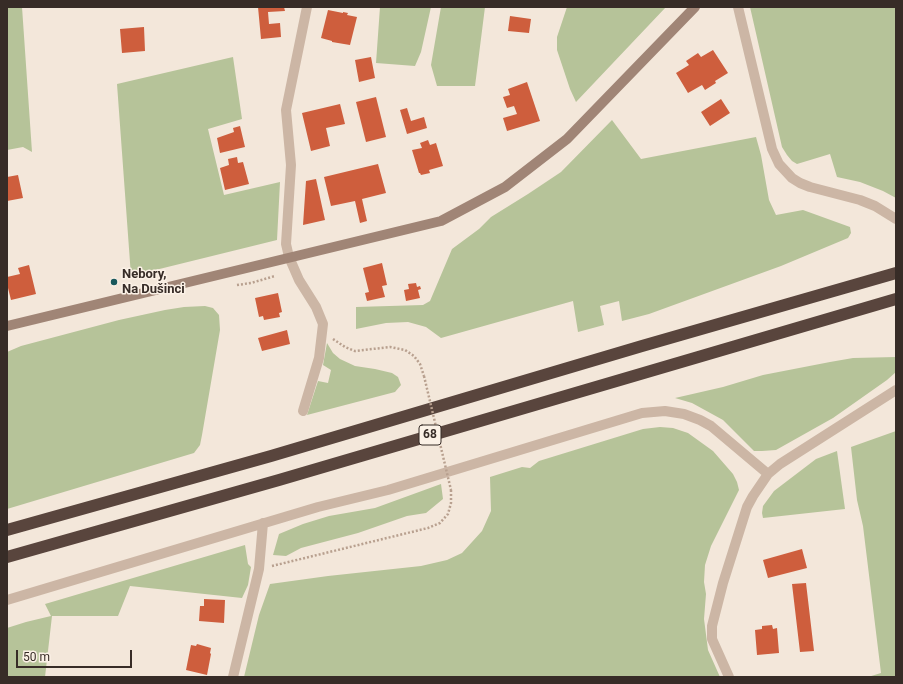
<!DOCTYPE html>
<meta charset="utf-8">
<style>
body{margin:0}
#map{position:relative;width:903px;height:684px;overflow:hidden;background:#f3e7da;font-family:Roboto,sans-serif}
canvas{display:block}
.frame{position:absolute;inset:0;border:8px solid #372c27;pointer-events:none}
.scale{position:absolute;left:16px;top:650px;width:116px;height:18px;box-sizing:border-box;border:2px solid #372c27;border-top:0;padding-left:5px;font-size:12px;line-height:14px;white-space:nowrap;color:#372c27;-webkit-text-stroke:3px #fbf1e6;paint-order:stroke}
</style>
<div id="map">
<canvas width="903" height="684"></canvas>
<div class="frame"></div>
<div class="scale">50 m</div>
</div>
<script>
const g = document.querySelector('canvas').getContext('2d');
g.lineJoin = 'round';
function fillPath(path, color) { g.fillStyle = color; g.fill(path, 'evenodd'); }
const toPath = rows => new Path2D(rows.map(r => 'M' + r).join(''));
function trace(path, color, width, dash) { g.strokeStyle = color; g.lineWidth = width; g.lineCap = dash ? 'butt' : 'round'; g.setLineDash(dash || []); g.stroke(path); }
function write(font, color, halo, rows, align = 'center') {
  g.font = font + ' Roboto,sans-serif'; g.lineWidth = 3; g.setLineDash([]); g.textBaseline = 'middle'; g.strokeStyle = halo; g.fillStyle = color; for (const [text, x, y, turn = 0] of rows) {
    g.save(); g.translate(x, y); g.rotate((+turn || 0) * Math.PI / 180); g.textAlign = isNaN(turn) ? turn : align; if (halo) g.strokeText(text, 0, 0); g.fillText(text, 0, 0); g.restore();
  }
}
const green = toPath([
 [7,7,22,7,32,152,23,147,7,150],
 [380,7,431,7,421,52,415,66,376,63],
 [441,7,485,7,475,86,437,86,431,65],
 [567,7,666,7,576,102,570,89,557,50,557,37],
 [750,7,896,7,896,198,883,191,860,182,837,177,830,154,797,164,792,161,787,155,782,147],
 [233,57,242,119,208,129,224,195,280,182,277,240,131,276,117,84],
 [612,120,641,159,756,137,761,155,769,200,776,215,803,210,850,227,851,233,848,238,781,266,649,314,622,321,619,301,600,306,604,325,578,332,573,301,441,338,426,327,408,322,386,323,356,329,356,307,423,305,430,301,452,249,479,229,491,217,528,194,561,172],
 [205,306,213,308,219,315,220,330,202,435,200,445,194,453,7,509,7,352,21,346,119,320,165,310,184,307],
 [327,343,333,353,340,359,355,366,375,369,392,373,398,377,401,385,395,392,307,415,318,381,328,383,331,370,323,365],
 [896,357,896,372,887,380,833,418,776,450,762,451,754,451,723,420,692,403,675,398,723,387,763,375,830,362,853,358],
 [660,427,673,428,688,433,713,451,733,474,737,482,739,490,711,546,705,565,704,582,706,594,704,619,708,650,720,677,244,677,259,615,270,584,328,576,421,566,447,560,462,553,482,531,491,511,490,477,522,467,530,468,539,461,643,429],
 [896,431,896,677,868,677,881,673,863,526,857,500,851,447],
 [837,451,845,509,763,518,762,513,763,506,774,491,816,459],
 [441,484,443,499,426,513,407,516,358,533,301,548,286,556,273,555,279,534,303,524,329,516,375,508],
 [245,545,248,564,251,567,248,585,242,598,130,586,118,616,52,616,45,677,7,677,7,628,26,622,51,616,45,604]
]);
const building = toPath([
 [258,7,284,7,285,11,268,12,269,24,280,23,281,37,261,39],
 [328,10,343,13,343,12,348,13,347,15,357,17,350,45,332,42,332,41,321,38],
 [510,16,531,19,529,33,508,31],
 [144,27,145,51,122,53,120,29],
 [713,50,728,73,715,81,716,83,705,90,702,85,688,93,676,73,689,65,686,61,698,53,701,57],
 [371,57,375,78,359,82,355,60],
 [527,82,540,121,507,131,503,118,517,114,514,106,507,108,503,97,510,95,508,89],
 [376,97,386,137,366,142,356,102],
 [721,99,730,113,710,126,701,112],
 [340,104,345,124,326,128,330,146,311,151,302,113],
 [407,108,411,121,424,117,427,128,407,134,400,110],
 [240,126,245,147,220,153,217,138,234,132,233,128],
 [428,140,430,145,436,143,443,166,429,170,430,173,421,175,420,173,419,173,412,150,422,148,420,143],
 [237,157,238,163,243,162,249,184,225,190,220,168,229,165,228,159],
 [378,164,386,193,362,199,367,221,360,223,355,201,331,206,324,177],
 [18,175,23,198,7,201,7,177],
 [316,179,325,220,303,225,306,181],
 [382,263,387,285,382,286,385,297,367,301,365,293,369,292,363,268],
 [29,265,36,294,11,300,7,284,7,277,20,274,18,268],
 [416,283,417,287,420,286,421,289,418,290,420,298,406,301,404,290,409,289,408,284],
 [278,293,282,312,279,313,280,317,264,320,263,316,259,317,255,298],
 [287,330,290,344,262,351,258,338],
 [802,549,807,568,768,578,763,560],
 [806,583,814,651,800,652,792,584],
 [204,599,225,600,224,623,199,621,200,606,204,606],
 [772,625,773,629,777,628,779,653,757,655,755,630,762,629,762,626],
 [197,644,211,648,210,653,211,654,207,675,186,670,191,645,196,646]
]);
const path = toPath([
 [237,285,251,283,275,276],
 [333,339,345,347,355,351,390,347,405,350,414,356,420,364,424,376],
 [272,566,428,528,440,523,448,514,451,503,451,490]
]);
const street = toPath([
 [738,7,772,149,779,164,792,178,800,183,810,187,860,200,875,206,896,219],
 [303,411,319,358,323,324,316,307,299,280,289,257,286,244,291,165,286,110,307,7],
 [7,600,318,507,388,490,642,413,665,411,684,414,700,420,711,426,768,474],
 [233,677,259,569,263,523],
 [729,677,712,639,712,626,723,583,747,507,753,496,768,474,780,464,896,390]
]);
const secondary = toPath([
 [7,326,441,221,505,187,567,139,695,7]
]);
const highway = toPath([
 [7,530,271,456,642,346,896,273],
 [7,557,279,480,896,299]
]);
const pathBridge = toPath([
 [424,376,451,490]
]);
const markers = [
 [114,282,4,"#19585c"]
];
const shields = [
 [430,435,22]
];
const shieldNames = [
 ["68",430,435]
];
const poiNames = [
 ["Nebory,",122,275],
 ["Na Dušinci",122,290]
];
fillPath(green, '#b6c399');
fillPath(building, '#ce5e3d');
trace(path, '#b8a08f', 2.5, [2, 2]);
trace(street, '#ccb6a5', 10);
trace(secondary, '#a08576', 10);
trace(highway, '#59453d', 12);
trace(pathBridge, '#b8a08f', 2.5, [2, 2]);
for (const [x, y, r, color] of markers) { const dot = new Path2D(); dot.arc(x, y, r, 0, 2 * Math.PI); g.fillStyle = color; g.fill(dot); trace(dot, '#fbf1e6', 1.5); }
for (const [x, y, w] of shields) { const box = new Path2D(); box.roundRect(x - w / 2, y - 10, w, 20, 3); g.fillStyle = '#fbf1e6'; g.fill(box); trace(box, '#372c27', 1); }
write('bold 12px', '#372c27', null, shieldNames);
write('bold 13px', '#372c27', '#fbf1e6', poiNames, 'left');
</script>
